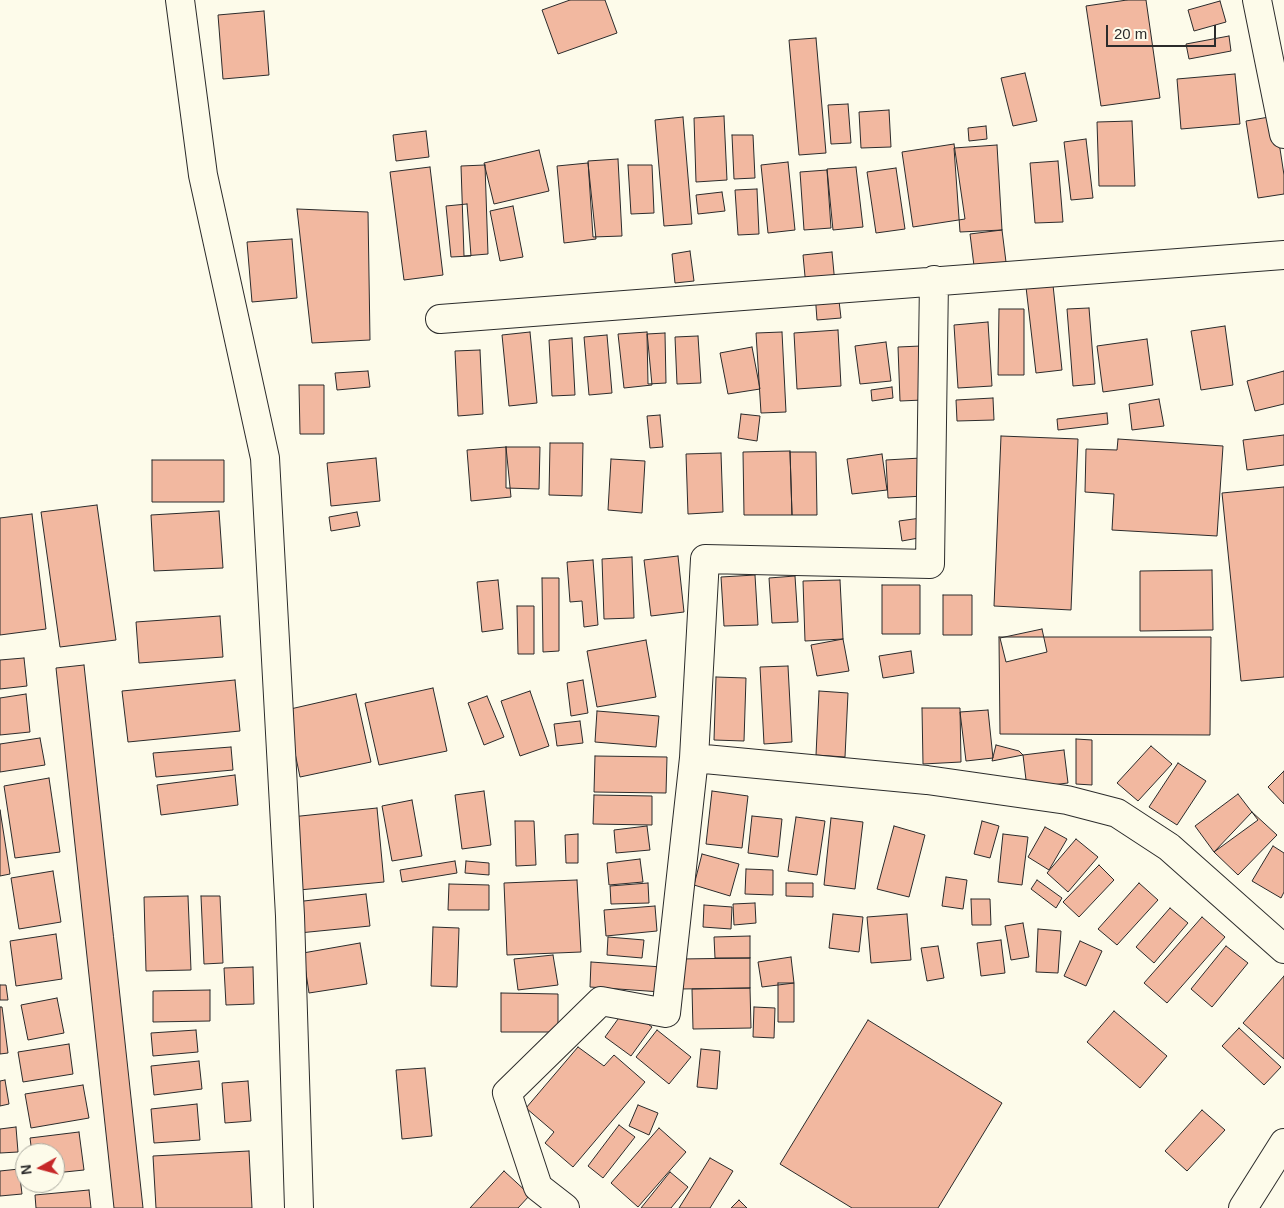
<!DOCTYPE html>
<style>
body{margin:0}
#map{position:relative;width:1284px;height:1208px;overflow:hidden;background:#fdfbea;font-family:Helvetica,sans-serif}
canvas{display:block}
.north{position:absolute;left:15px;top:1143px;width:50px;height:50px;box-sizing:border-box;background:#fdfbea;border:1px solid #a9a89e;border-radius:50%;rotate:263deg;font-size:14px;font-weight:700;line-height:20px;text-align:center;color:#2b2b2b}
.north::after{content:'';display:block;margin:auto;width:18px;height:22px;background:#c62828;clip-path:polygon(50% 0,100% 100%,50% 72%,0 100%)}
.scale{position:absolute;left:1106px;top:25px;width:110px;height:22px;box-sizing:border-box;border:2px solid #2b2b2b;border-top:0;padding-left:6px;font-size:15px;line-height:18px;white-space:nowrap;color:#2b2b2b;-webkit-text-stroke:4px #fdfbea;paint-order:stroke}
</style>
<div id="map">
<canvas width="1284" height="1208"></canvas>
<div class="north">N</div>
<div class="scale">20 m</div>
</div>
<script>
const g = document.querySelector('canvas').getContext('2d');
g.lineJoin = 'round';
function fillPath(path, color) { g.fillStyle = color; g.fill(path, 'evenodd'); }
const toPath = rows => new Path2D(rows.map(r => 'M' + r).join(''));
function trace(path, color, width, dash) { g.strokeStyle = color; g.lineWidth = width; g.lineCap = dash ? 'butt' : 'round'; g.setLineDash(dash || []); g.stroke(path); }
const building = toPath([
 [570,0,605,0,617,33,558,54,542,10,570,0],
 [1127,0,1146,0,1160,98,1101,106,1086,6,1127,0],
 [1220,1,1226,22,1194,31,1188,10,1220,1],
 [264,11,269,75,223,79,218,15,264,11],
 [1229,36,1231,51,1189,59,1186,44,1229,36],
 [816,38,826,153,799,155,789,40,816,38],
 [1025,73,1037,121,1013,126,1001,78,1025,73],
 [1235,74,1240,124,1181,129,1177,79,1235,74],
 [848,104,851,143,831,144,828,105,848,104],
 [889,110,891,147,861,148,859,112,889,110],
 [724,116,727,180,696,182,694,118,724,116],
 [1275,116,1284,175,1284,194,1258,198,1246,121,1275,116],
 [683,117,692,224,664,226,655,120,683,117],
 [1132,121,1135,186,1099,186,1097,122,1132,121],
 [986,126,987,139,969,141,968,128,986,126],
 [426,131,429,157,396,161,393,135,426,131],
 [732,135,753,135,755,178,734,179,732,135],
 [1086,139,1093,198,1071,200,1064,142,1086,139],
 [954,144,965,219,913,227,902,152,954,144],
 [997,145,1002,230,960,232,954,148,997,145],
 [539,150,549,191,494,204,484,163,539,150],
 [618,159,622,236,593,237,588,161,618,159],
 [1058,161,1063,222,1035,223,1030,163,1058,161],
 [788,162,795,230,768,233,761,165,788,162],
 [588,163,596,239,564,243,557,166,588,163],
 [485,165,488,254,464,256,461,166,485,165],
 [628,165,652,165,654,213,631,214,628,165],
 [430,167,443,275,404,280,390,172,430,167],
 [856,167,863,227,833,230,827,169,856,167],
 [896,168,905,229,876,233,867,172,896,168],
 [827,170,831,228,804,230,800,172,827,170],
 [757,189,759,234,738,235,735,190,757,189],
 [722,192,725,211,698,214,696,195,722,192],
 [467,204,471,256,451,257,446,206,467,204],
 [513,206,523,257,500,261,490,211,513,206],
 [297,209,368,212,370,340,312,343,297,209],
 [1002,230,1007,270,975,274,970,234,1002,230],
 [292,239,297,298,252,302,247,242,292,239],
 [690,251,694,281,675,283,672,254,690,251],
 [832,252,835,284,806,287,803,255,832,252],
 [1053,285,1062,370,1036,373,1026,287,1053,285],
 [838,292,841,318,817,320,815,293,838,292],
 [1089,308,1095,384,1073,386,1067,309,1089,308],
 [999,309,1024,309,1024,375,998,375,999,309],
 [988,322,992,386,958,388,954,325,988,322],
 [1225,326,1233,385,1201,390,1191,331,1225,326],
 [838,330,841,386,797,389,794,333,838,330],
 [530,332,537,403,509,406,502,335,530,332],
 [647,332,652,385,624,388,618,334,647,332],
 [782,332,786,412,761,413,756,333,782,332],
 [665,333,666,383,648,384,647,334,665,333],
 [607,335,612,393,589,395,584,337,607,335],
 [698,336,701,383,677,384,675,337,698,336],
 [572,338,575,395,552,396,549,340,572,338],
 [1147,339,1153,385,1103,392,1097,346,1147,339],
 [886,342,891,381,860,384,855,346,886,342],
 [921,346,923,400,900,401,898,347,921,346],
 [752,347,760,389,728,394,720,353,752,347],
 [480,350,483,414,458,416,455,351,480,350],
 [368,371,370,387,337,390,335,373,368,371],
 [1284,371,1284,404,1255,411,1247,381,1284,371],
 [299,385,324,385,324,434,300,434,299,385],
 [892,387,893,398,872,401,871,390,892,387],
 [993,398,994,420,957,421,956,400,993,398],
 [1159,399,1164,426,1132,430,1129,404,1159,399],
 [1107,413,1108,424,1058,430,1057,419,1107,413],
 [741,414,760,416,757,441,738,438,741,414],
 [660,415,663,447,650,448,647,416,660,415],
 [1284,435,1284,465,1247,470,1243,440,1284,435],
 [1001,436,1078,439,1071,610,994,606,1001,436],
 [1118,439,1223,446,1217,536,1112,530,1114,494,1085,492,1086,449,1117,450,1118,439],
 [550,443,583,443,582,496,549,495,550,443],
 [506,447,540,447,539,489,506,488,506,447],
 [506,447,511,497,471,501,467,450,506,447],
 [790,451,792,515,744,515,743,452,790,451],
 [790,452,816,452,817,515,792,515,790,452],
 [721,453,723,512,688,514,686,454,721,453],
 [882,454,887,490,852,494,847,459,882,454],
 [376,458,380,501,331,506,327,463,376,458],
 [921,458,924,496,888,498,886,460,921,458],
 [611,459,645,461,642,513,608,510,611,459],
 [152,460,224,460,224,502,152,502,152,460],
 [1284,487,1284,677,1241,681,1222,493,1284,487],
 [97,505,116,640,60,647,41,512,97,505],
 [219,511,223,568,154,571,151,515,219,511],
 [357,512,360,526,331,531,329,517,357,512],
 [32,514,46,629,0,635,0,518,32,514],
 [921,518,924,537,902,541,899,521,921,518],
 [678,556,684,612,651,616,644,560,678,556],
 [632,557,634,618,604,619,602,559,632,557],
 [593,560,598,625,584,627,582,601,570,602,567,562,593,560],
 [1212,570,1213,630,1140,631,1140,571,1212,570],
 [755,575,758,625,724,626,721,577,755,575],
 [795,576,798,622,772,623,769,578,795,576],
 [542,578,559,578,559,651,543,652,542,578],
 [498,580,503,629,482,632,477,582,498,580],
 [840,580,843,639,805,641,803,581,840,580],
 [882,585,920,585,920,634,882,634,882,585],
 [943,595,972,595,972,635,943,635,943,595],
 [517,606,534,606,534,654,518,654,517,606],
 [220,616,223,657,139,663,136,622,220,616],
 [1042,629,1047,652,1006,662,1000,638,1042,629],
 [999,637,1211,637,1210,735,1000,734,999,637],
 [843,639,849,671,817,676,811,645,843,639],
 [646,640,656,697,597,707,587,651,646,640],
 [911,651,914,673,883,678,879,656,911,651],
 [24,658,27,686,0,689,0,660,24,658],
 [84,665,143,1208,114,1208,56,668,84,665],
 [788,666,792,742,764,744,760,667,788,666],
 [716,677,746,678,744,741,714,740,716,677],
 [235,680,240,731,128,742,122,691,235,680],
 [583,680,588,713,571,716,567,683,583,680],
 [433,688,447,751,379,765,365,703,433,688],
 [530,691,549,746,520,756,501,701,530,691],
 [819,691,848,693,845,757,816,755,819,691],
 [26,694,30,732,0,735,0,698,26,694],
 [356,694,371,762,300,777,286,710,356,694],
 [487,696,504,737,484,745,468,703,487,696],
 [922,708,960,708,961,762,923,764,922,708],
 [988,710,993,758,966,761,960,712,988,710],
 [597,711,659,716,656,747,595,742,597,711],
 [580,721,583,743,557,746,554,724,580,721],
 [40,738,45,765,0,772,0,744,40,738],
 [1076,739,1092,740,1092,785,1076,784,1076,739],
 [996,745,1019,751,1023,755,992,761,996,745],
 [1151,746,1172,764,1138,801,1117,783,1151,746],
 [231,747,233,770,156,777,153,753,231,747],
 [1064,750,1068,783,1027,788,1023,755,1064,750],
 [595,756,667,757,666,793,594,792,595,756],
 [1178,763,1206,781,1177,825,1149,807,1178,763],
 [1284,771,1284,804,1268,787,1284,771],
 [235,775,238,805,161,815,157,785,235,775],
 [49,778,60,852,15,858,4,786,49,778],
 [484,791,491,845,462,849,455,795,484,791],
 [712,791,748,796,742,848,706,844,712,791],
 [1238,794,1258,820,1214,852,1195,826,1238,794],
 [594,795,652,796,652,825,593,824,594,795],
 [412,800,422,856,392,861,382,806,412,800],
 [377,808,384,882,299,890,291,817,377,808],
 [0,810,10,874,0,876,0,810],
 [1252,812,1277,835,1238,875,1214,852,1252,812],
 [752,816,782,819,778,857,748,853,752,816],
 [796,817,825,821,817,875,788,871,796,817],
 [831,818,863,822,855,889,824,885,831,818],
 [515,821,534,821,536,865,516,866,515,821],
 [982,821,999,826,990,858,974,854,982,821],
 [647,826,650,850,616,853,614,830,647,826],
 [894,826,925,835,909,897,877,889,894,826],
 [1045,827,1067,839,1049,870,1028,857,1045,827],
 [578,834,578,863,566,863,565,835,578,834],
 [1003,834,1028,837,1022,885,998,882,1003,834],
 [1076,839,1098,857,1068,892,1047,873,1076,839],
 [1273,846,1284,853,1284,892,1281,898,1252,881,1273,846],
 [702,854,739,864,730,896,694,885,702,854],
 [640,859,643,882,609,885,607,863,640,859],
 [455,861,457,873,402,882,400,870,455,861],
 [466,861,489,863,489,875,465,873,466,861],
 [1099,865,1114,880,1079,917,1063,902,1099,865],
 [746,869,773,870,773,895,745,894,746,869],
 [53,871,61,922,19,929,11,878,53,871],
 [946,877,967,880,963,909,942,906,946,877],
 [577,880,581,952,507,955,504,883,577,880],
 [1037,880,1062,898,1056,908,1031,889,1037,880],
 [648,883,649,903,611,904,610,886,648,883],
 [786,883,813,883,813,897,786,896,786,883],
 [1139,883,1158,900,1117,945,1098,929,1139,883],
 [449,884,489,885,489,910,448,910,449,884],
 [366,894,370,926,299,933,295,902,366,894],
 [188,896,191,970,146,971,144,897,188,896],
 [201,896,220,896,223,963,204,964,201,896],
 [971,899,990,899,991,925,972,925,971,899],
 [755,903,756,923,734,925,733,904,755,903],
 [704,905,732,907,731,929,703,927,704,905],
 [655,906,657,931,606,936,604,910,655,906],
 [1170,908,1188,923,1154,963,1136,947,1170,908],
 [833,914,863,917,859,952,829,948,833,914],
 [907,914,911,960,871,963,867,917,907,914],
 [1202,917,1225,937,1167,1003,1144,983,1202,917],
 [1023,923,1029,957,1011,960,1005,926,1023,923],
 [433,927,459,928,457,987,431,986,433,927],
 [1038,929,1061,931,1058,973,1036,972,1038,929],
 [56,934,62,979,16,986,10,941,56,934],
 [750,936,750,958,715,958,714,937,750,936],
 [608,937,644,940,642,958,607,955,608,937],
 [1001,940,1005,973,981,976,977,943,1001,940],
 [1080,941,1102,951,1086,986,1064,976,1080,941],
 [360,943,367,984,309,993,303,953,360,943],
 [938,946,944,978,927,981,921,948,938,946],
 [1226,946,1248,963,1212,1007,1191,989,1226,946],
 [553,955,558,985,518,990,514,959,553,955],
 [791,957,794,983,762,987,758,962,791,957],
 [750,958,750,988,680,989,680,959,750,958],
 [591,962,662,967,661,992,590,987,591,962],
 [253,967,254,1004,226,1005,224,968,253,967],
 [1284,976,1284,1059,1243,1023,1284,976],
 [778,983,794,983,794,1022,778,1022,778,983],
 [0,985,6,985,8,1000,0,1000,0,985],
 [750,988,751,1028,693,1029,692,989,750,988],
 [210,990,210,1021,153,1022,153,991,210,990],
 [501,993,558,994,558,1032,501,1032,501,993],
 [57,998,64,1033,28,1040,21,1005,57,998],
 [0,1007,2,1007,8,1053,0,1054,0,1007],
 [754,1007,775,1008,774,1038,753,1037,754,1007],
 [626,1008,652,1027,631,1056,605,1037,626,1008],
 [1114,1011,1167,1056,1140,1088,1087,1042,1114,1011],
 [868,1020,1002,1103,938,1208,852,1208,780,1164,868,1020],
 [1239,1028,1281,1067,1264,1085,1222,1046,1239,1028],
 [196,1030,198,1052,153,1056,151,1033,196,1030],
 [657,1030,691,1057,669,1084,636,1057,657,1030],
 [69,1044,73,1074,23,1082,18,1052,69,1044],
 [578,1047,604,1066,614,1055,645,1082,573,1167,545,1143,554,1132,526,1108,578,1047],
 [701,1049,720,1051,717,1089,697,1087,701,1049],
 [199,1061,202,1089,154,1095,151,1066,199,1061],
 [425,1068,432,1136,402,1139,396,1070,425,1068],
 [5,1080,9,1104,0,1106,0,1081,5,1080],
 [248,1081,251,1121,225,1123,222,1083,248,1081],
 [83,1085,89,1118,31,1128,25,1094,83,1085],
 [197,1104,200,1140,154,1143,151,1109,197,1104],
 [638,1105,658,1113,649,1135,629,1126,638,1105],
 [1202,1110,1225,1130,1187,1171,1165,1151,1202,1110],
 [619,1125,635,1137,603,1178,588,1166,619,1125],
 [16,1127,18,1152,0,1153,0,1129,16,1127],
 [659,1128,686,1152,638,1207,611,1183,659,1128],
 [79,1132,84,1170,55,1173,55,1153,32,1153,30,1138,79,1132],
 [249,1151,252,1208,156,1208,153,1156,249,1151],
 [710,1158,733,1171,710,1208,679,1208,710,1158],
 [19,1169,22,1194,0,1196,0,1171,19,1169],
 [504,1171,530,1195,518,1208,470,1208,504,1171],
 [670,1172,688,1187,671,1208,641,1208,670,1172],
 [89,1190,91,1208,36,1208,35,1195,89,1190],
 [739,1200,747,1208,731,1208,739,1200]
]);
const minor = toPath([
 [180,0,203,175,265,458,290,916,299,1208],
 [1257,0,1284,134],
 [440,319,1284,255],
 [694,758,927,780,1067,800,1117,813,1169,847,1284,949],
 [565,1208,538,1187,507,1093,601,1001,666,1013,694,758,705,559,930,564,934,280],
 [1243,1208,1284,1143]
]);
fillPath(building, '#f2b8a0');
trace(building, '#2b2b2b', 1);
trace(minor, '#2b2b2b', 30);
trace(minor, '#fdfbea', 28);
</script>
